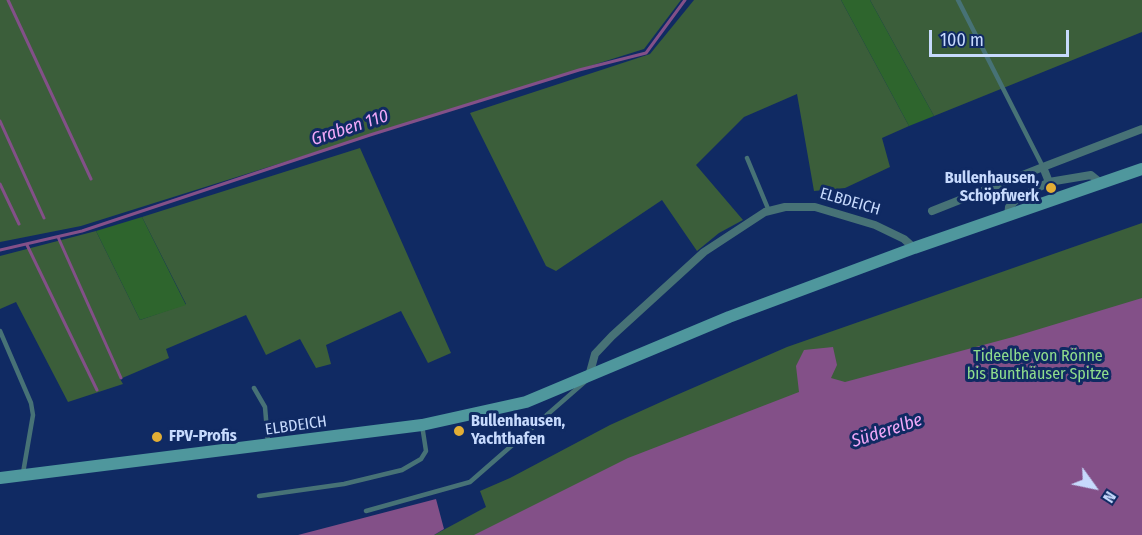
<!DOCTYPE html>
<meta charset="utf-8">
<style>
body{margin:0}
#map{position:relative;width:1142px;height:535px;overflow:hidden;background:#102a63;font-family:"Fira Sans Condensed",sans-serif}
canvas{display:block}
.north{position:absolute;left:1064px;top:457px;width:60px;height:60px;-webkit-text-stroke:4px #102a63;paint-order:stroke;rotate:123deg;font-size:16px;font-weight:700;line-height:24px;text-align:center;color:#c7dafd}
.north::after{content:'';display:block;margin:auto;width:21px;height:27px;background:#c7dafd;clip-path:polygon(50% 0,100% 100%,50% 72%,0 100%)}
.scale{position:absolute;left:929px;top:30px;width:140px;height:27px;box-sizing:border-box;border:3px solid #c7dafd;border-top:0;padding-left:8px;font-size:18px;line-height:21px;white-space:nowrap;color:#c7dafd;-webkit-text-stroke:4px #102a63;paint-order:stroke}
</style>
<div id="map">
<canvas width="1142" height="535"></canvas>
<div class="north">N</div>
<div class="scale">100 m</div>
</div>
<script>
const g = document.querySelector('canvas').getContext('2d');
g.lineJoin = 'round';
function fillPath(path, color) { g.fillStyle = color; g.fill(path, 'evenodd'); }
const toPath = rows => new Path2D(rows.map(r => 'M' + r).join(''));
function trace(path, color, width, dash) { g.strokeStyle = color; g.lineWidth = width; g.lineCap = dash ? 'butt' : 'round'; g.setLineDash(dash || []); g.stroke(path); }
function write(font, color, halo, rows, align = 'center') {
  g.font = font + ' "Fira Sans Condensed",sans-serif'; g.lineWidth = 6; g.setLineDash([]); g.textBaseline = 'middle'; g.strokeStyle = halo; g.fillStyle = color; for (const [text, x, y, turn = 0] of rows) {
    g.save(); g.translate(x, y); g.rotate((+turn || 0) * Math.PI / 180); g.textAlign = isNaN(turn) ? turn : align; if (halo) g.strokeText(text, 0, 0); g.fillText(text, 0, 0); g.restore();
  }
}
const green = toPath([
 [0,0,681,0,644,49,81,226,0,242],
 [694,0,841,0,909,126,882,138,890,167,845,188,814,191,797,94,744,117,696,165,743,220,719,233,697,251,662,200,556,271,546,266,470,113,650,54],
 [870,0,1142,0,1142,32,934,116],
 [360,148,451,353,428,363,401,311,326,345,331,364,316,368,300,339,266,355,246,315,166,349,169,358,120,379,123,384,68,402,16,302,0,309,0,256,96,231,140,320,186,304,142,217],
 [1142,223,1142,442,843,535,434,535,486,507,480,491,510,478,610,425,672,397,787,347]
]);
const forest = toPath([
 [841,0,870,0,934,116,909,126],
 [142,217,186,305,140,320,96,231]
]);
const water = toPath([
 [1142,298,1142,535,474,535,628,458,799,392,796,366,804,350,833,347,837,365,831,378,845,382,1013,337],
 [436,499,444,529,434,535,298,535]
]);
const stream = toPath([
 [8,0,91,179],
 [0,121,44,218],
 [0,184,19,224],
 [58,237,121,378],
 [27,245,97,390],
 [0,250,82,231,370,135,579,70,646,53,685,0]
]);
const lane = toPath([
 [958,0,1043,167],
 [747,158,769,211],
 [0,331,31,403,33,415,23,473],
 [254,388,265,407,268,443],
 [259,496,344,484,402,470,421,459,426,451,422,425],
 [366,511,470,482,588,379]
]);
const street = toPath([
 [1049,182,1043,167,1142,129],
 [932,211,1043,167],
 [1008,216,1009,207,1016,200,1049,182,1091,175,1102,184],
 [589,376,595,354,612,336,704,252,765,212,785,207,815,207,875,225,904,239,914,248]
]);
const secondary = toPath([
 [0,478,422,425,526,402,729,317,914,248,1142,169]
]);
const markers = [
 [1051,188,6,"#e3ae35"],
 [459,431,6,"#e3ae35"],
 [157,437,6,"#e3ae35"]
];
const poiNames = [
 ["Bullenhausen,",1039,179,"right"],
 ["Schöpfwerk",1039,197,"right"],
 ["Bullenhausen,",471,422],
 ["Yachthafen",471,440],
 ["FPV-Profis",169,437]
];
const streetNames = [
 ["ELBDEICH",850,202,16],
 ["ELBDEICH",296,426,-8]
];
const parkNames = [
 ["Tideelbe von Rönne",1038,357],
 ["bis Bunthäuser Spitze",1038,375]
];
const waterNames = [
 ["Graben 110",350,128,-18],
 ["Süderelbe",887,431,-18]
];
fillPath(green, '#3b5e3a');
fillPath(forest, '#2e652d');
fillPath(water, '#835088');
trace(stream, '#835088', 3);
trace(lane, '#477276', 4.5);
trace(street, '#477276', 8);
trace(secondary, '#4f979d', 12);
for (const [x, y, r, color] of markers) { const dot = new Path2D(); dot.arc(x, y, r, 0, 2 * Math.PI); g.fillStyle = color; g.fill(dot); trace(dot, '#102a63', 2); }
write('bold 16px', '#c7dafd', '#102a63', poiNames, 'left');
write('16px', '#c7dafd', '#102a63', streetNames);
write('16px', '#8fdd8c', '#102a63', parkNames);
write('italic 18px', '#f0a8f8', '#102a63', waterNames);
</script>
